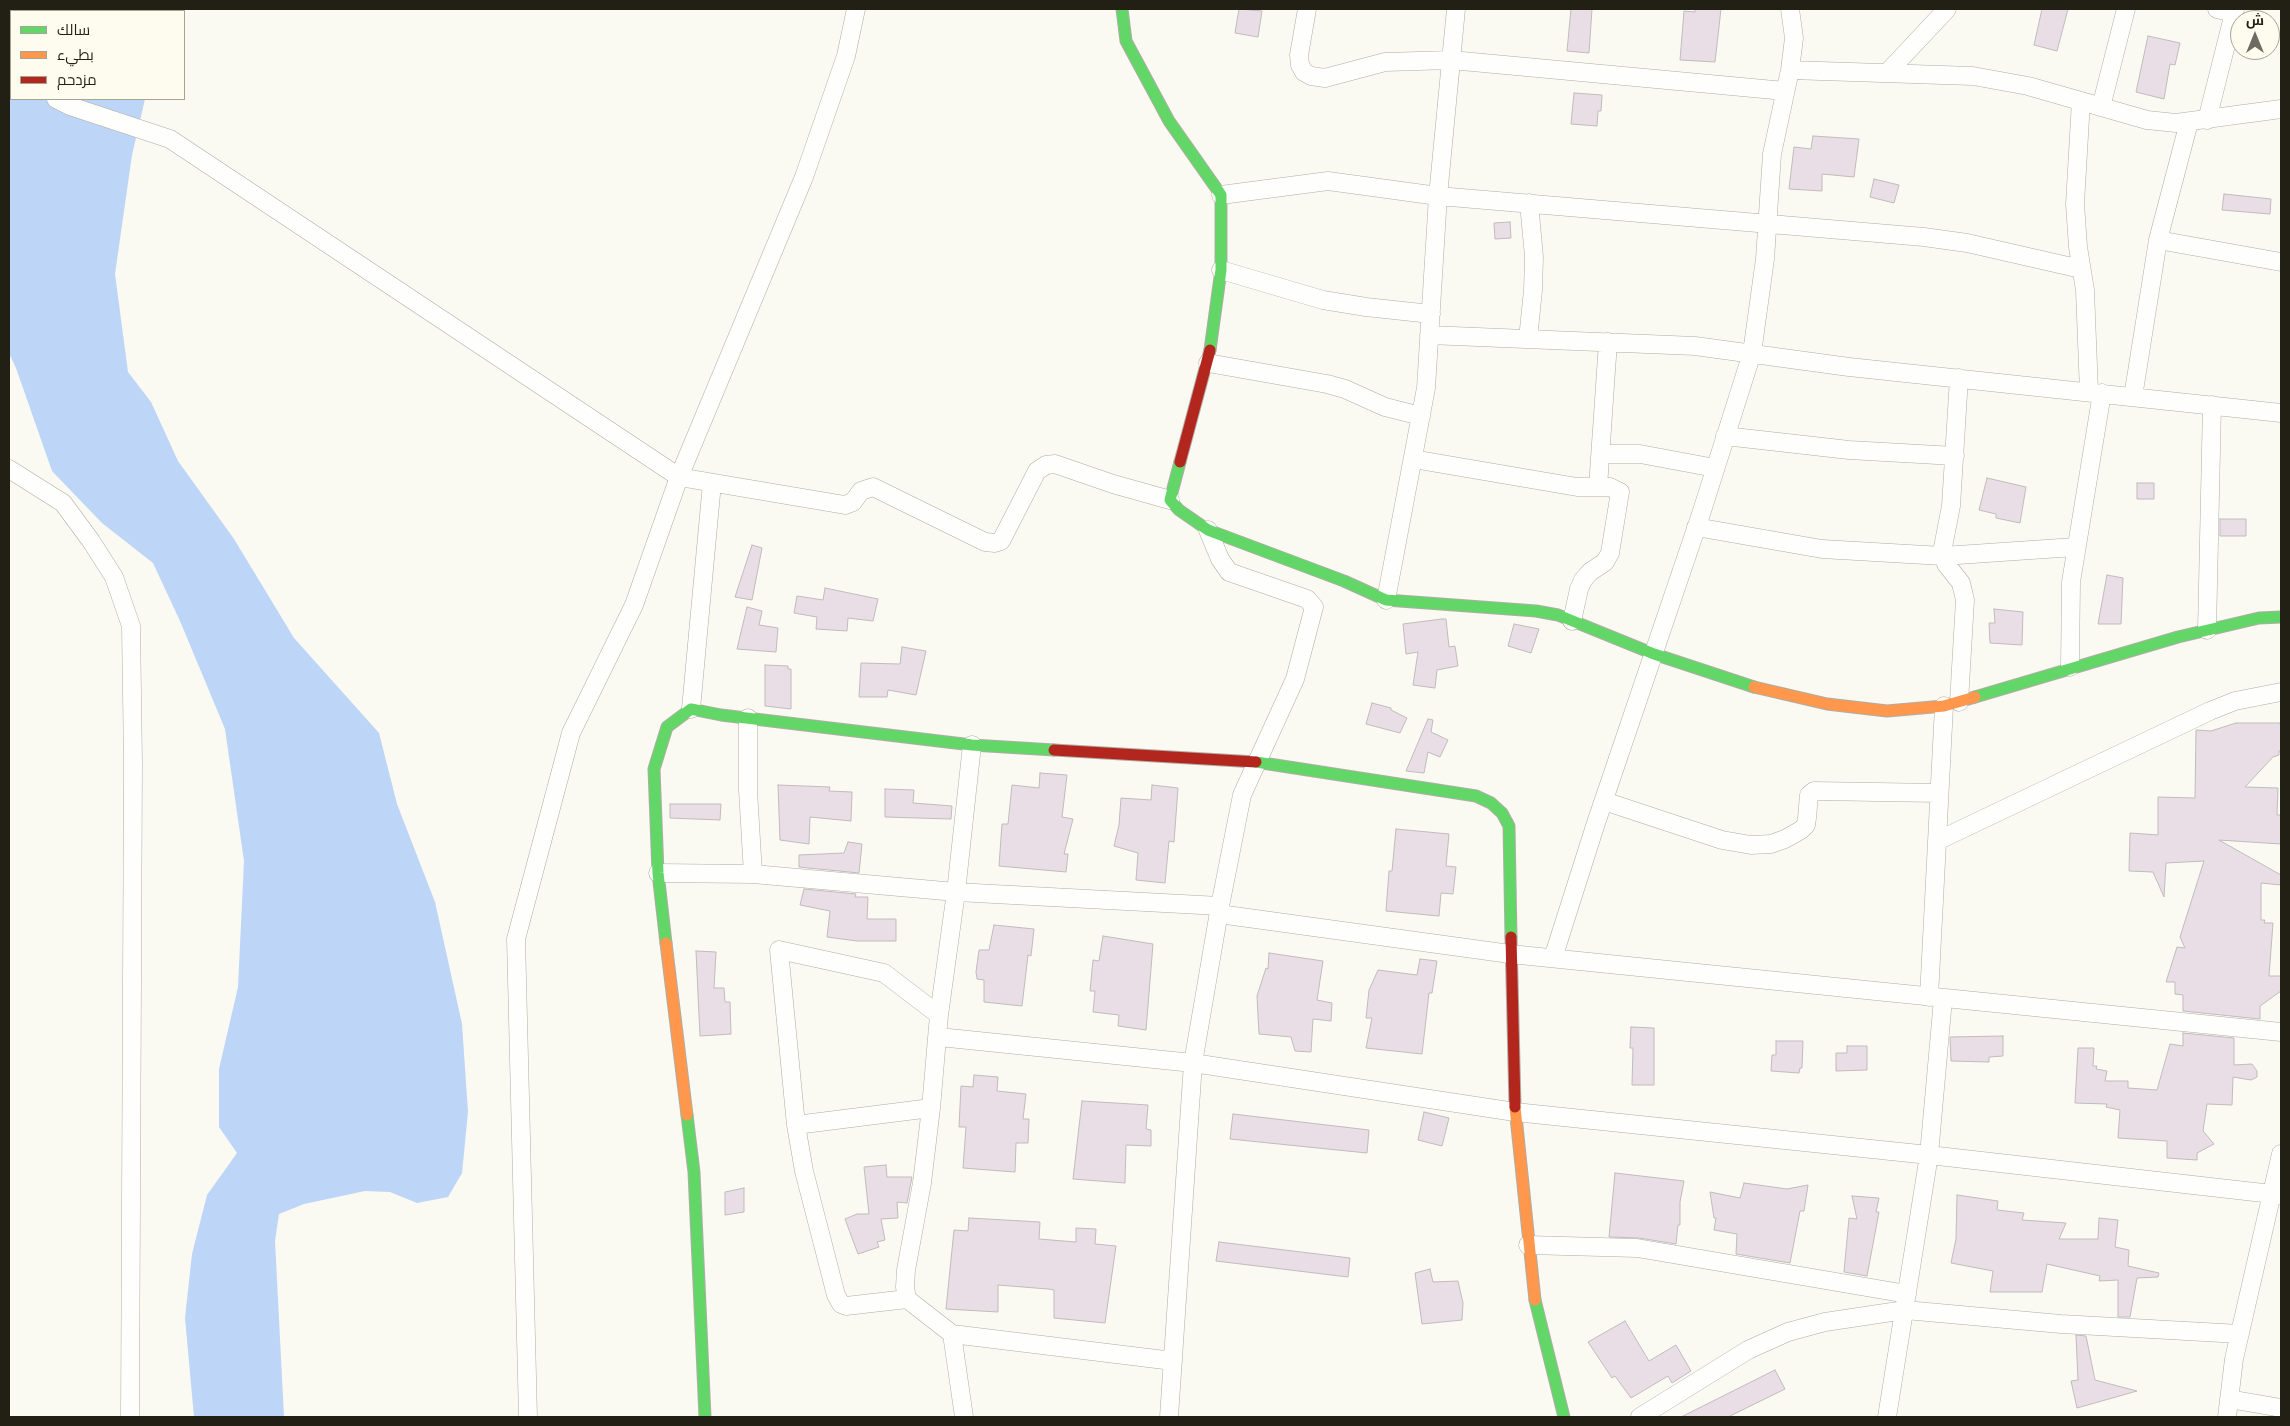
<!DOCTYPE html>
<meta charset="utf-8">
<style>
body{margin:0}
#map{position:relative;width:2290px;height:1426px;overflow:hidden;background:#faf9f2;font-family:"Alegreya Sans",Cairo,sans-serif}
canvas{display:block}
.frame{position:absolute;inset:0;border:10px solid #221f14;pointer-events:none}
.legend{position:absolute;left:10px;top:10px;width:175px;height:90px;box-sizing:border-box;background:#fefbef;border:1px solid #a6a397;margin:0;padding:6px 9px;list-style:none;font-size:15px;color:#221f14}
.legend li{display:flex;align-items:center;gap:10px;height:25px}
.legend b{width:25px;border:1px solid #a6a397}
.north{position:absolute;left:2230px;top:10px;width:50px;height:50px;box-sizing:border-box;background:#fefbef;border:1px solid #a6a397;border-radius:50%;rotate:0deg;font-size:14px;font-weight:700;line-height:20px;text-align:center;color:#221f14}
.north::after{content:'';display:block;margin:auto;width:18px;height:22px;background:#6e6b62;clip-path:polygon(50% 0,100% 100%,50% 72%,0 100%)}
</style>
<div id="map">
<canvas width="2290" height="1426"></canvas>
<div class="frame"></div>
<ul class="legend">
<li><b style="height:6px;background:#63d668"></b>سالك</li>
<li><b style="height:6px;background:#ff974d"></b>بطيء</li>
<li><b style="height:6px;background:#b3261e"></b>مزدحم</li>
</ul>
<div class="north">ش</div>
</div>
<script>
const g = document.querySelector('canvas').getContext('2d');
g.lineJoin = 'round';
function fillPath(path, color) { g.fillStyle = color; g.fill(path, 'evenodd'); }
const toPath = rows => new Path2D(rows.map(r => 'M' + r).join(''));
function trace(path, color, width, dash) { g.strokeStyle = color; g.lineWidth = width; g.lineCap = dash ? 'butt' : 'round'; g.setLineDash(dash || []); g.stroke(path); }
const water = toPath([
 [28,9,152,9,151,11,27,11],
 [11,63,11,99,145,99,132,155,115,274,128,372,151,402,178,461,234,539,294,638,379,733,397,804,435,902,462,1024,468,1112,462,1173,448,1197,417,1203,390,1192,365,1191,304,1204,279,1214,275,1241,284,1417,194,1417,185,1318,192,1254,207,1195,237,1153,219,1127,219,1069,238,987,244,861,225,729,180,621,153,563,102,523,52,471,16,368,9,353,9,75]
]);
const building = toPath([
 [1239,9,1262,11,1258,37,1235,33,1239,9],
 [1571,9,1592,9,1589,53,1567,51,1571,9],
 [1695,9,1721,9,1715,62,1680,60,1684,11,1695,12,1695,9],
 [2042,9,2068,9,2057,51,2034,45,2042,9],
 [2148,36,2180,43,2175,65,2170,64,2164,99,2136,92,2148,36],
 [1574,93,1602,95,1601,111,1598,111,1597,126,1571,124,1574,93],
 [1813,136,1859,139,1854,177,1822,174,1822,191,1789,189,1794,147,1811,149,1813,136],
 [1874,179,1899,185,1894,203,1870,197,1874,179],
 [2224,194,2271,199,2270,214,2222,210,2224,194],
 [1510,222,1511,238,1495,239,1494,223,1510,222],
 [1987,478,2026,487,2020,523,1996,518,1996,514,1979,510,1987,478],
 [2137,483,2154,483,2154,499,2137,499,2137,483],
 [2220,519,2246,519,2246,536,2220,536,2220,519],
 [752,545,762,548,752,600,735,597,752,545],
 [2107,575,2123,578,2121,624,2098,624,2107,575],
 [825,588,878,599,873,621,848,618,847,631,816,629,817,617,794,613,797,596,823,600,825,588],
 [747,607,762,611,759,625,778,628,776,652,737,649,747,607],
 [1994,609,2023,612,2022,645,1990,643,1989,623,1995,623,1994,609],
 [1442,619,1446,619,1449,647,1455,646,1458,666,1437,670,1435,688,1413,685,1418,652,1406,654,1403,624,1442,619],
 [1514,624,1539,629,1531,653,1508,646,1514,624],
 [902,647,926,651,916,695,888,690,887,697,859,697,861,663,900,664,902,647],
 [765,665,788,666,788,669,791,669,791,709,765,706,765,665],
 [1372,703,1391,708,1391,710,1407,718,1400,733,1366,724,1372,703],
 [1428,719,1433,720,1431,732,1448,740,1440,757,1428,752,1424,773,1406,771,1428,719],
 [2236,723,2280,723,2281,728,2281,751,2279,751,2279,755,2273,757,2245,787,2278,788,2277,815,2281,815,2281,844,2219,840,2281,875,2281,885,2261,883,2261,920,2265,920,2264,923,2273,923,2269,976,2281,976,2281,991,2260,1006,2260,1019,2183,1011,2183,995,2175,994,2175,982,2166,982,2177,947,2185,948,2180,937,2204,861,2166,863,2164,897,2153,872,2129,871,2130,833,2158,835,2158,797,2195,798,2196,730,2211,731,2236,723],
 [1040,773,1067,775,1062,817,1073,819,1064,854,1068,854,1066,872,999,866,1002,824,1008,824,1012,785,1039,788,1040,773],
 [778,785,830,787,829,791,852,792,851,821,810,817,809,844,780,840,778,785],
 [1152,785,1178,788,1174,842,1169,841,1165,883,1136,880,1138,853,1114,846,1119,825,1121,798,1151,800,1152,785],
 [885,789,914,790,913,803,952,806,951,819,885,817,885,789],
 [670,804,721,804,720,820,670,818,670,804],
 [1396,829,1449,834,1446,866,1456,867,1453,894,1441,893,1439,916,1386,911,1389,871,1392,871,1396,829],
 [848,842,862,844,859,873,799,867,799,855,844,853,848,842],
 [804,889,856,894,855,897,868,897,867,919,896,919,896,941,857,941,827,937,830,911,800,905,804,889],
 [994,925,1034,929,1031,956,1028,955,1022,1006,984,1002,984,980,977,979,976,972,979,950,989,950,994,925],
 [1103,936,1153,944,1146,1030,1118,1026,1119,1015,1093,1012,1095,991,1090,991,1093,960,1099,961,1103,936],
 [696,951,716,952,714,988,724,988,725,1002,730,1002,731,1034,700,1036,696,951],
 [1269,953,1323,961,1317,1000,1332,1003,1331,1021,1313,1019,1311,1052,1295,1051,1291,1037,1259,1034,1257,996,1266,968,1268,969,1269,953],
 [1420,959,1437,961,1432,993,1429,993,1422,1054,1366,1048,1372,1018,1366,1018,1369,990,1378,970,1417,975,1420,959],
 [1631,1027,1654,1028,1654,1085,1632,1085,1633,1048,1630,1048,1631,1027],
 [2183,1033,2234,1038,2234,1065,2252,1064,2257,1071,2257,1077,2251,1080,2233,1077,2232,1105,2207,1104,2203,1131,2214,1144,2197,1153,2197,1160,2167,1158,2167,1141,2118,1138,2120,1110,2106,1107,2107,1104,2075,1103,2078,1048,2094,1048,2093,1066,2097,1066,2096,1069,2107,1071,2105,1081,2128,1081,2128,1088,2157,1090,2170,1044,2183,1046,2183,1033],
 [2003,1036,2003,1056,1989,1057,1989,1062,1951,1061,1950,1037,2003,1036],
 [1776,1041,1803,1041,1802,1068,1800,1068,1799,1073,1771,1071,1772,1055,1776,1055,1776,1041],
 [1847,1046,1867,1046,1867,1070,1836,1071,1836,1053,1847,1053,1847,1046],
 [974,1075,998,1077,997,1091,1026,1094,1023,1119,1029,1119,1028,1143,1016,1143,1015,1172,963,1168,966,1127,959,1127,961,1086,973,1087,974,1075],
 [1082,1101,1148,1105,1146,1129,1151,1130,1151,1146,1126,1145,1125,1183,1073,1179,1082,1101],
 [1424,1112,1449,1118,1442,1146,1418,1140,1424,1112],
 [1233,1114,1369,1130,1367,1153,1230,1139,1233,1114],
 [886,1165,887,1177,912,1177,907,1203,897,1202,898,1218,881,1219,885,1240,877,1242,879,1247,858,1254,845,1219,857,1214,869,1214,864,1167,886,1165],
 [1615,1173,1684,1181,1680,1202,1680,1225,1678,1225,1676,1244,1639,1238,1609,1237,1615,1173],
 [1744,1183,1787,1189,1808,1185,1804,1211,1800,1211,1790,1263,1736,1254,1737,1234,1714,1230,1716,1218,1714,1218,1710,1192,1740,1198,1744,1183],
 [744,1188,744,1212,725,1215,725,1192,744,1188],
 [1957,1195,1998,1201,1997,1210,2024,1213,2022,1220,2066,1223,2059,1239,2098,1239,2099,1218,2118,1220,2115,1247,2129,1250,2128,1266,2159,1273,2158,1277,2137,1278,2130,1317,2118,1317,2118,1280,2099,1281,2100,1276,2047,1264,2042,1292,1990,1292,1993,1271,1951,1263,1956,1239,1957,1195],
 [1852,1196,1879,1198,1876,1212,1879,1212,1867,1276,1844,1272,1849,1218,1857,1219,1852,1196],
 [969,1218,1040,1222,1039,1239,1076,1242,1076,1228,1096,1229,1095,1244,1116,1246,1105,1323,1054,1318,1054,1290,1048,1289,998,1285,998,1312,946,1309,954,1230,968,1231,969,1218],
 [1219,1242,1350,1258,1348,1277,1216,1261,1219,1242],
 [1430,1269,1433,1282,1458,1281,1463,1303,1462,1320,1422,1324,1415,1273,1430,1269],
 [1625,1321,1649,1361,1676,1345,1691,1371,1672,1383,1668,1376,1631,1398,1615,1376,1612,1378,1588,1342,1625,1321],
 [2076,1335,2086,1336,2095,1380,2137,1391,2077,1408,2071,1381,2078,1380,2076,1335],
 [1775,1370,1785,1389,1728,1417,1681,1417,1775,1370]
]);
const street = toPath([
 [1307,9,1299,55,1300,65,1304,72,1311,76,1325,78,1385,62,1451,60,1785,91],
 [2217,9,2234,13],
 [1790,70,1973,76,2028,86,2147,120,2176,123,2281,109],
 [1887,73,1947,9],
 [9,75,11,76],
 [56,99,70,106,170,139,679,477,845,505,853,502,861,491,873,487,985,542,995,543,1001,541,1037,471,1046,465,1055,464,1113,484,1170,500],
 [2081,101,2075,204,2078,247,2085,290,2089,392],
 [2101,107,2126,9],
 [2207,120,2235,9],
 [1221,195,1328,181,1438,196,1924,237,1967,243,2081,269],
 [2158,240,2281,262],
 [1221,270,1323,300,1366,307,1431,314],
 [1429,335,1695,346,1849,367,2281,413],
 [1528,339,1533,290,1534,257,1529,203],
 [1208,363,1327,384,1345,389,1385,407,1421,416],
 [1959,378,1951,506,1943,547,1946,564,1961,583,1965,600,1959,702],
 [2133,397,2158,240,2189,122],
 [1725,436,1849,450,1955,456],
 [1601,454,1640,454,1715,468],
 [1413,459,1577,487,1610,487,1620,492,1610,553,1605,562,1590,572,1583,580,1579,589,1572,621],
 [9,469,63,503,91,541,114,577,131,626,133,763,130,1417],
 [1598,487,1608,342],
 [1696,527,1822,549,1943,556,2075,547],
 [1386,600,1426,388,1438,196,1456,9],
 [2207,630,2212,405],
 [2070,667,2071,582,2102,393],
 [691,709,712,483],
 [748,718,748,790,753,874],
 [1604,801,1722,840,1751,845,1771,844,1785,839,1801,830,1806,825,1807,818,1809,795,1814,791,1939,793],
 [1937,841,2210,711,2235,701,2281,692],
 [658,873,753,874,956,892,1220,906],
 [1219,914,1510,954,2281,1032],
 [1553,958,1596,823,1701,514,1752,353,1765,259,1772,154,1790,70,1794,38,1790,9],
 [1929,997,1944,706],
 [939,1037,1193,1063,1515,1112,1929,1155,2281,1195],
 [931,1108,922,1183,906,1270,905,1287,907,1299,952,1334,1173,1361],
 [796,1125,931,1108,939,1015,956,892,972,745],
 [1528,1245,1637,1248,1907,1294],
 [907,1299,846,1306,841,1304,836,1295,804,1171,796,1125,779,950,884,973,939,1015],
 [952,1334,964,1417],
 [2229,1399,2281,1408],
 [528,1417,516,939,571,733,634,605,679,477,804,177,846,56,856,9],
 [1169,1417,1193,1063,1220,906,1242,795,1295,679,1314,607,1307,599,1229,572,1220,559,1208,530],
 [1640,1417,1748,1350,1788,1332,1825,1322,1905,1310,2061,1324,2240,1334],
 [1887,1417,1929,1155,1943,999],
 [2227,1417,2234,1359,2281,1154]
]);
const fast = toPath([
 [1122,9,1126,41,1169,121,1221,195,1221,270,1210,350],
 [1180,462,1170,500,1179,510,1208,530,1344,581,1386,600,1536,611,1558,615,1654,654,1754,687],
 [1975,697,2178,637,2259,618,2281,617],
 [1256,762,1476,796,1491,803,1502,813,1509,826,1511,937],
 [666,943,658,873,654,769,667,727,691,709,721,715,972,745,1054,750],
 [687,1115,694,1172,705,1417],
 [1535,1300,1564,1417]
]);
const slow = toPath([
 [1754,687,1827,704,1887,711,1944,706,1975,697],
 [666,943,687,1115],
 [1515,1107,1535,1300]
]);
const jam = toPath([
 [1180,462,1210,350],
 [1054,750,1256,762],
 [1511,937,1515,1107]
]);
fillPath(water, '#bdd5f6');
fillPath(building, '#eadee6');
trace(building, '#c0bbbc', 1);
trace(street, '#afada6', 19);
trace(fast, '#afada6', 13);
trace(slow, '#afada6', 13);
trace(jam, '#afada6', 13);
trace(street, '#fefefd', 18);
trace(fast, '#63d668', 11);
trace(slow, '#ff974d', 11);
trace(jam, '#b3261e', 11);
</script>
